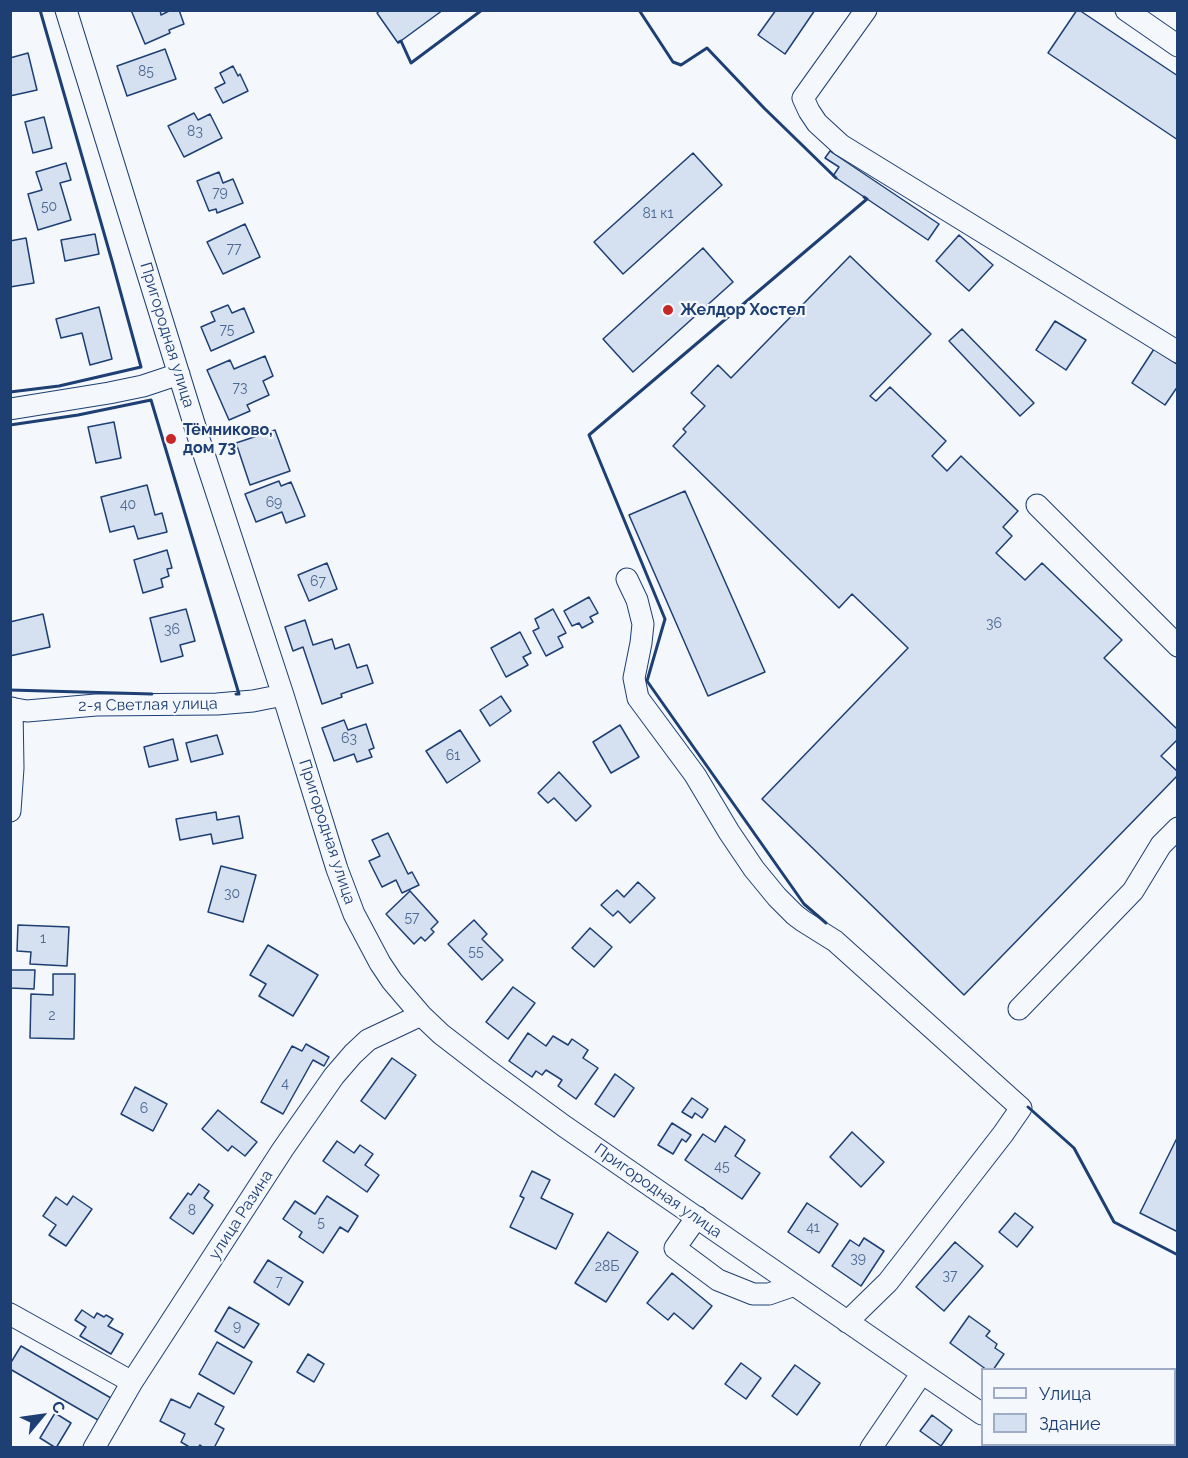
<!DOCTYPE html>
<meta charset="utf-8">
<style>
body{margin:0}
#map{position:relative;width:1188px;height:1458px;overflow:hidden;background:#f4f7fb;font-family:Raleway,sans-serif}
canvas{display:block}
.frame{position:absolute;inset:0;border:12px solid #1d3f73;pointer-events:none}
.legend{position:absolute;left:981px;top:1368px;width:195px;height:78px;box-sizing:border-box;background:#f4f7fb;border:2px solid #9eadc5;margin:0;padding:8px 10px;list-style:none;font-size:18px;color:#1d3f73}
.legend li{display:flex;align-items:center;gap:12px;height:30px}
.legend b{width:30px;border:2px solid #9eadc5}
.north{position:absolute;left:12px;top:1386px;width:60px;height:60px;-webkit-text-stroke:4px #f4f7fb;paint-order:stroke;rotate:61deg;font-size:16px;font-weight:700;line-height:24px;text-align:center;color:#1d3f73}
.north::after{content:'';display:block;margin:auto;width:21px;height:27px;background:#1d3f73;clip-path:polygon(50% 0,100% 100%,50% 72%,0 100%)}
</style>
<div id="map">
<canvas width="1188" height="1458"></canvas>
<div class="frame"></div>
<ul class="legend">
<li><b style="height:8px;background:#f4f7fb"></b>Улица</li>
<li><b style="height:16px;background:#d5e0f0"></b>Здание</li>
</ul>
<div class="north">С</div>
</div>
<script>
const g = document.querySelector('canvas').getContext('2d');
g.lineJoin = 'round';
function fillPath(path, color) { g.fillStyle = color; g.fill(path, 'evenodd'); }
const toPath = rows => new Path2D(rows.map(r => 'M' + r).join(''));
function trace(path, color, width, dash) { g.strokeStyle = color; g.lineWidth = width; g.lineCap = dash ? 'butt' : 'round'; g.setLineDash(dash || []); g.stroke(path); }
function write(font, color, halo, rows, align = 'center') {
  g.font = font + ' Raleway,sans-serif'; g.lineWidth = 4.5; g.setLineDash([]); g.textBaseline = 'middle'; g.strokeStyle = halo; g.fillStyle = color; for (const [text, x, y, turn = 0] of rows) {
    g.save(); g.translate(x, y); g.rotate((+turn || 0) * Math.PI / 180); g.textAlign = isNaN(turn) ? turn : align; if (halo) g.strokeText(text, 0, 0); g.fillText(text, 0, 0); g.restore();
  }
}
const building = toPath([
 [131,10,160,10,161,15,171,10,179,10,184,24,169,30,170,33,145,44,131,10],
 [381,10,443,10,398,43,377,13,381,10],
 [776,10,815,10,785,54,758,35,776,10],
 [1077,10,1079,10,1178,76,1178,140,1048,53,1077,10],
 [165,49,176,79,127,96,117,66,165,49],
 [28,53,37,90,10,96,10,58,28,53],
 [233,66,238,76,240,74,248,91,223,103,215,88,225,83,220,73,233,66],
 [194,113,198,120,210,114,222,138,184,157,168,126,194,113],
 [44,117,52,148,33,153,25,122,44,117],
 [830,151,939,224,928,240,833,176,839,167,825,158,830,151],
 [693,153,722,185,623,274,594,242,693,153],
 [66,163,71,180,60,183,71,220,38,230,28,194,42,190,36,172,66,163],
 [219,172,223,183,233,179,243,203,217,213,216,209,209,211,197,181,219,172],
 [245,224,260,257,223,274,207,242,245,224],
 [95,234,99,254,65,261,61,240,95,234],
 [959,235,993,265,969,291,936,261,959,235],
 [26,238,34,283,10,287,10,241,26,238],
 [703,248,733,282,633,372,603,339,703,248],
 [850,256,931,334,870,396,876,401,890,387,946,441,932,456,947,471,961,456,1018,511,1003,527,1012,536,996,553,1025,580,1042,563,1122,640,1104,658,1178,730,1178,739,1161,756,1178,772,1178,775,964,995,762,799,908,648,852,594,839,608,673,446,686,432,683,429,705,406,691,393,718,365,731,378,850,256],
 [228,305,232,313,244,308,254,332,211,351,201,327,215,321,211,312,228,305],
 [99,307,112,359,90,365,82,333,61,338,56,319,99,307],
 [1055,321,1086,340,1066,370,1036,350,1055,321],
 [962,329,1034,403,1020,416,949,341,962,329],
 [1154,349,1178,365,1178,386,1165,405,1132,383,1154,349],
 [265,356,273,376,263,381,269,395,247,405,250,411,229,420,207,370,230,360,234,369,265,356],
 [114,422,121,458,96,463,88,427,114,422],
 [275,430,290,471,250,485,236,443,275,430],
 [279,481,281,486,291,482,305,516,286,523,282,512,256,522,245,494,279,481],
 [147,485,155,515,162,513,167,532,138,539,134,526,110,532,101,497,147,485],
 [685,491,765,672,708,696,629,515,685,491],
 [167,550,172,568,167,569,169,576,161,579,163,587,143,593,134,560,167,550],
 [327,563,337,589,309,601,298,575,327,563],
 [589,597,598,613,590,617,593,622,582,628,579,623,572,626,564,611,589,597],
 [186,609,195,641,180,645,183,656,161,662,150,618,186,609],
 [553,609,566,633,558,637,563,647,546,656,533,631,539,628,535,619,553,609],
 [43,614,50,647,10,656,10,622,43,614],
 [305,620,313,645,332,639,335,649,349,644,357,668,367,665,373,683,341,694,342,697,322,704,303,647,293,651,285,627,305,620],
 [520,632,531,653,523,657,528,665,506,677,491,648,520,632],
 [501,696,511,711,490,726,480,710,501,696],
 [344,720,348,730,366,724,374,748,369,750,372,757,357,762,354,754,334,761,322,728,344,720],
 [620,725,639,757,611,773,593,742,620,725],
 [460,730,480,761,447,783,426,751,460,730],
 [217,735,223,754,191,762,186,743,217,735],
 [173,739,178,760,149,767,144,747,173,739],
 [559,772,591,806,576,821,554,798,548,803,538,793,559,772],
 [216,812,217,820,239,816,243,838,213,844,211,834,180,840,176,819,216,812],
 [388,833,408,874,412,872,419,885,402,893,396,880,382,887,369,861,380,856,372,840,388,833],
 [221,866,256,875,243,922,208,912,221,866],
 [638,882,655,898,630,923,618,911,613,916,601,905,617,890,624,897,638,882],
 [410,891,438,922,431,929,434,932,425,941,421,937,414,944,386,914,410,891],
 [474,920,487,934,482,939,503,960,482,980,448,944,474,920],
 [18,925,69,927,67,966,30,964,31,952,17,951,18,925],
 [590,928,612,947,594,967,572,948,590,928],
 [268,945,318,975,293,1016,259,996,266,984,250,975,268,945],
 [10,970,35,970,34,989,10,988,10,970],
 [53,974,75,974,74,1039,30,1038,31,994,53,995,53,974],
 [513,987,535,1003,508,1039,486,1022,513,987],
 [528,1033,546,1046,553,1036,568,1045,572,1039,588,1050,583,1058,598,1068,576,1099,558,1086,562,1080,546,1070,542,1075,536,1071,532,1077,509,1061,528,1033],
 [306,1044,329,1057,324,1066,313,1060,283,1114,261,1102,292,1046,302,1051,306,1044],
 [392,1058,416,1075,385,1119,361,1101,392,1058],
 [615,1074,634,1088,614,1117,595,1104,615,1074],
 [135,1087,167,1104,153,1131,121,1114,135,1087],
 [692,1098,708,1109,702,1118,695,1113,692,1118,682,1112,692,1098],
 [218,1110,257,1142,245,1156,232,1146,228,1151,202,1129,218,1110],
 [672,1123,691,1135,686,1142,682,1139,673,1154,658,1145,672,1123],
 [725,1126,745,1140,735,1156,760,1173,742,1199,685,1160,703,1134,715,1142,725,1126],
 [852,1132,884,1162,861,1187,830,1157,852,1132],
 [1178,1136,1178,1232,1140,1213,1178,1136],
 [337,1141,354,1153,360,1145,373,1154,365,1165,379,1175,367,1192,323,1161,337,1141],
 [532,1171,550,1180,541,1198,573,1214,556,1249,510,1227,524,1198,520,1196,532,1171],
 [199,1184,209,1191,204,1198,213,1205,193,1234,170,1218,188,1193,191,1195,199,1184],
 [73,1196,92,1209,66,1246,49,1235,56,1225,43,1216,56,1197,67,1205,73,1196],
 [327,1196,358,1216,348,1232,340,1227,323,1253,299,1237,302,1232,283,1219,295,1201,315,1214,327,1196],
 [807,1203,838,1224,819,1253,788,1232,807,1203],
 [1015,1213,1033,1227,1017,1247,999,1232,1015,1213],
 [608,1232,638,1252,606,1302,575,1283,608,1232],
 [864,1238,884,1251,861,1286,832,1266,850,1240,859,1246,864,1238],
 [955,1242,983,1266,944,1311,916,1287,955,1242],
 [268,1260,303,1282,289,1305,254,1282,268,1260],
 [672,1273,712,1306,693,1329,674,1313,668,1320,647,1303,672,1273],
 [229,1307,259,1324,244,1348,215,1331,229,1307],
 [82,1310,94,1318,97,1313,104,1317,106,1315,113,1319,108,1326,123,1334,111,1354,80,1336,86,1327,75,1320,82,1310],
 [969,1316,990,1331,986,1336,997,1344,995,1348,1004,1354,993,1370,987,1370,950,1343,969,1316],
 [217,1342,252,1362,234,1394,199,1374,217,1342],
 [21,1346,111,1398,98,1420,10,1369,10,1364,21,1346],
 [308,1354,324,1364,314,1382,297,1372,308,1354],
 [741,1363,761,1378,746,1399,725,1384,741,1363],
 [795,1365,820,1383,797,1415,772,1396,795,1365],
 [198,1393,224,1407,215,1424,224,1429,214,1448,204,1448,200,1445,198,1448,191,1448,181,1442,185,1434,160,1421,171,1399,190,1408,198,1393],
 [55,1413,71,1423,56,1448,40,1438,55,1413],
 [932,1415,952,1430,941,1446,920,1431,932,1415]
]);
const minor = toPath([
 [66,10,197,433,283,695,337,869,354,914,380,963,392,981,421,1015,441,1034,489,1071,564,1126,922,1373,982,1414],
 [866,10,803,98,809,111,817,123,841,145,1178,352],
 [1126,10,1178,46],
 [10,409,109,393,143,386,179,374],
 [1037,505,1178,646],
 [627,579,637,600,643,624,641,643,634,678,638,698,695,775,729,832,754,869,777,897,795,915,803,921,835,941,1021,1108,1003,1134,888,1282,847,1322],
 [10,708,27,711,96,705,217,704,253,701,283,695],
 [10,811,13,768,12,708],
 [1019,1009,1133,891,1161,845,1178,828],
 [697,1217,675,1248,718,1280,753,1294,769,1294,795,1285],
 [10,1314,132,1382],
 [1028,1444,1032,1448],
 [94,1448,132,1382,283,1149,334,1076,353,1054,368,1040,421,1015],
 [871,1448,922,1373]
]);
const wall = toPath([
 [639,10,673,62,681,65,707,48,764,108,836,178],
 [399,42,401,41,411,63,482,10],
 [10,392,59,386,141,367,112,261,40,10],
 [10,425,78,415,151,400,239,694,236,694],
 [10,690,152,694],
 [826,923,804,904,647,681,665,619,589,435,867,199,864,197],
 [1028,1107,1074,1148,1114,1222,1178,1255]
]);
const markers = [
 [668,310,6,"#c62828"],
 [171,439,6,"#c62828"]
];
const numberNames = [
 ["85",146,72],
 ["83",195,132],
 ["79",220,193],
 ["50",49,207],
 ["81 к1",658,214],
 ["77",234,249],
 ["75",227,330],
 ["73",240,388],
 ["69",274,503],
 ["40",128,505],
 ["67",318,582],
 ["36",994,624],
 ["36",172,630],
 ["63",349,739],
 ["61",453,756],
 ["30",232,894],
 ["57",412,918],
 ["1",43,939],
 ["55",476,952],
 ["2",52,1016],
 ["4",285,1084],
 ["6",144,1109],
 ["45",722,1167],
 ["8",192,1211],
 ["5",321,1223],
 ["41",813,1228],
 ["39",858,1259],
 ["28Б",607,1267],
 ["37",950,1276],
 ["7",279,1282],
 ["9",237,1327]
];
const poiNames = [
 ["Желдор Хостел",680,310],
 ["Тёмниково,",183,430],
 ["дом 73",183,448]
];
const streetNames = [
 ["Пригородная улица",167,335,73],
 ["2-я Светлая улица",148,705,-1],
 ["Пригородная улица",327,832,72],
 ["Пригородная улица",658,1191,35],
 ["улица Разина",241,1215,-57]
];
fillPath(building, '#d5e0f0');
trace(building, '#1d3f73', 1.5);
trace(minor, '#1d3f73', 23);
trace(minor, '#f4f7fb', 21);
trace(wall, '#1d3f73', 3);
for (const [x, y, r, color] of markers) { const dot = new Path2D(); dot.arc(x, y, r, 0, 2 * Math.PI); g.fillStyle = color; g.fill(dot); trace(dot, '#f4f7fb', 2); }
write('14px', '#4b6792', null, numberNames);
write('bold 16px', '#1d3f73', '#f4f7fb', poiNames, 'left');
write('16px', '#1d3f73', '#f4f7fb', streetNames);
</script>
